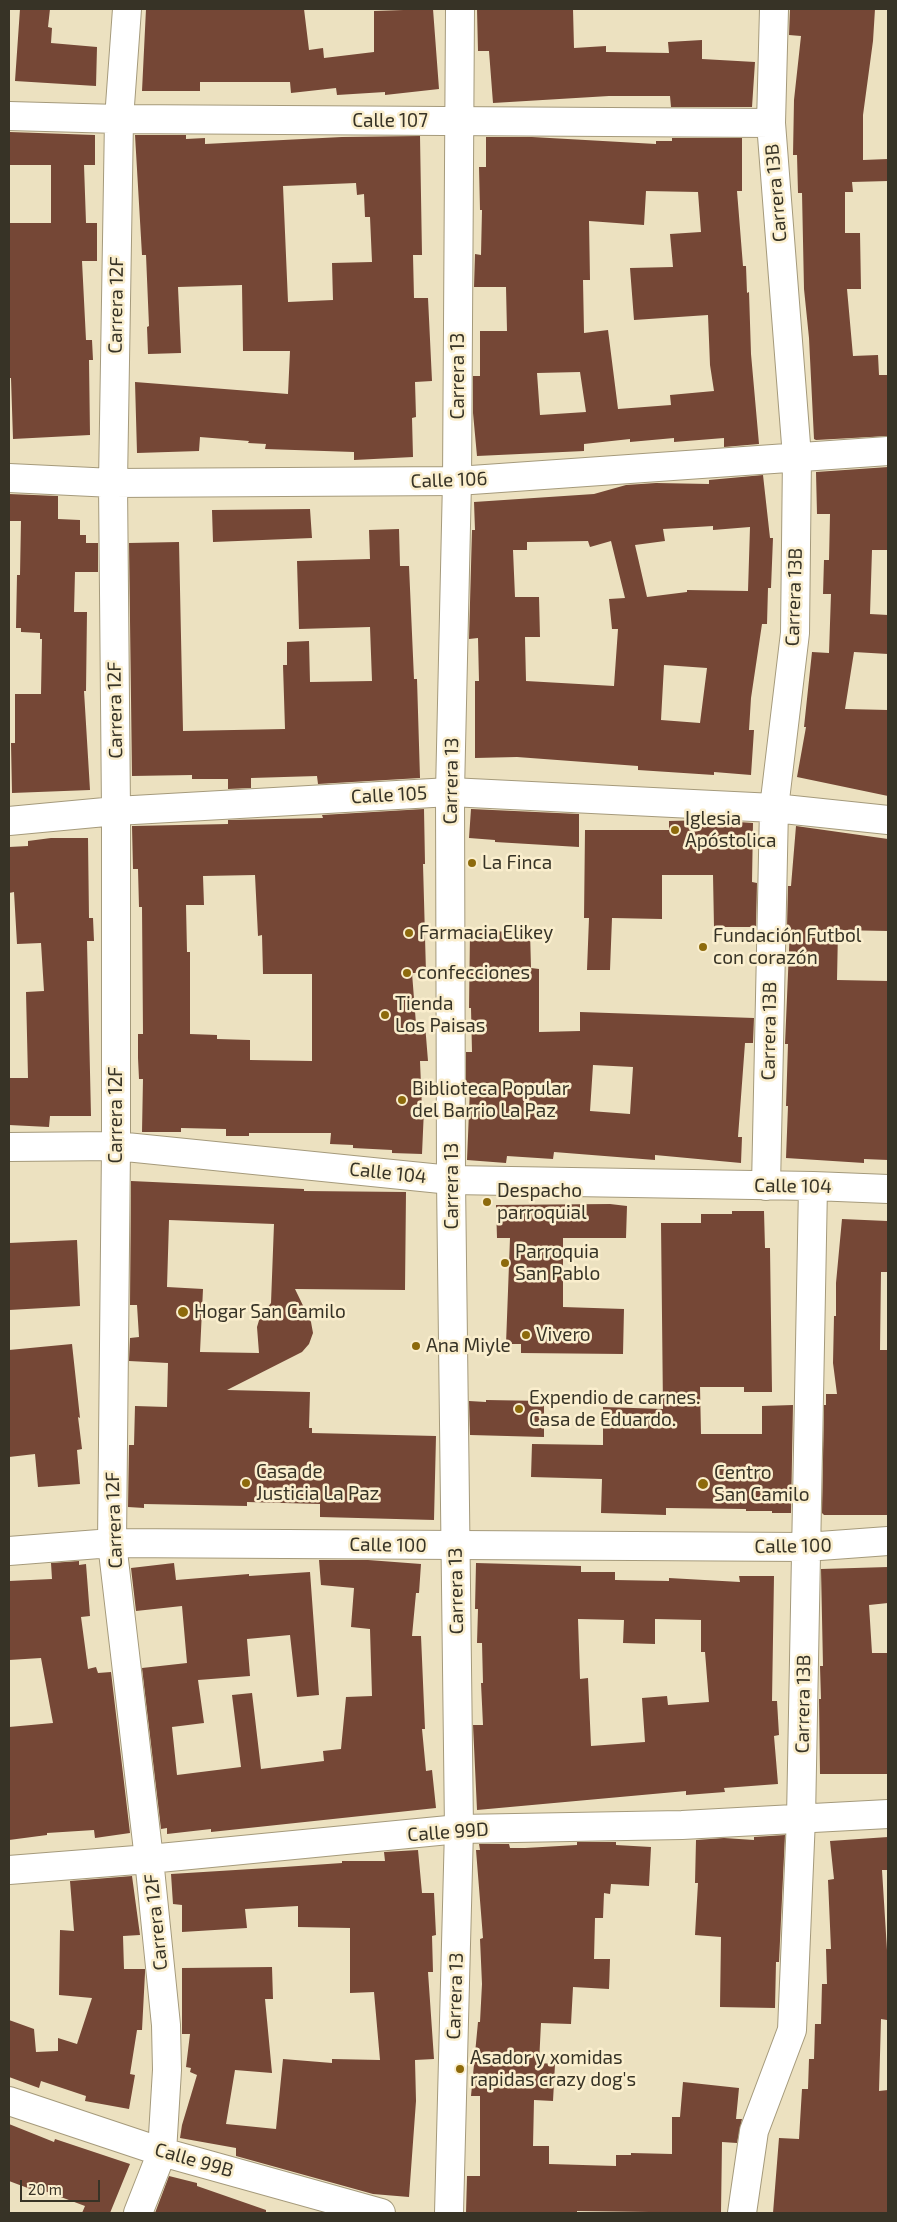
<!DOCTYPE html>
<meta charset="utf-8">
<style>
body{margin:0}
#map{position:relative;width:897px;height:2222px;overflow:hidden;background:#ece1c0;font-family:"Exo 2",sans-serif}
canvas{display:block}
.frame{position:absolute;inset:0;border:10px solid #373326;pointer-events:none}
.scale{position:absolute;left:20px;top:2180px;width:80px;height:22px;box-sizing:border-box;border:2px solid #373326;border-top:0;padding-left:6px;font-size:15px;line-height:18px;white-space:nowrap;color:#373326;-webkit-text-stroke:4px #faeecd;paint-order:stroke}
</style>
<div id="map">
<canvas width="897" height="2222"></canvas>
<div class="frame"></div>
<div class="scale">20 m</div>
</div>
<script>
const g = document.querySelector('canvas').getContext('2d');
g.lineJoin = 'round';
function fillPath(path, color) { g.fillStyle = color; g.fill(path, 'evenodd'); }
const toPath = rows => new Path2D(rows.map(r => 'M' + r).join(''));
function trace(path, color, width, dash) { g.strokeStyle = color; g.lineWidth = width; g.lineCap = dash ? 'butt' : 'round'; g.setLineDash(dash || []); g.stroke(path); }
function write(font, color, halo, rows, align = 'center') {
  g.font = font + ' "Exo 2",sans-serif'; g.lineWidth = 5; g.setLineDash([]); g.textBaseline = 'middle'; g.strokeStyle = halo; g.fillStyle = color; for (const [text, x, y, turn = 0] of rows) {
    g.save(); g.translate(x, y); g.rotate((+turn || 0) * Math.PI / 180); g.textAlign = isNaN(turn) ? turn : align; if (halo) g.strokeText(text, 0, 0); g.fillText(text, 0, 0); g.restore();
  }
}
const building = toPath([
 [20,9,50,9,48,27,52,28,51,43,97,47,96,86,15,81],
 [146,9,304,9,309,50,323,48,324,58,374,52,374,11,433,9,439,89,385,95,385,92,337,95,336,88,291,93,290,82,200,82,200,91,142,91],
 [477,9,573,9,574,48,606,46,606,52,669,53,668,42,702,40,702,59,755,62,752,107,671,107,670,96,609,96,493,103,489,51,478,51],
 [790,9,875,9,873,41,863,115,863,160,888,159,888,181,852,182,853,192,845,192,845,233,860,233,861,289,847,289,853,356,878,355,879,375,888,375,888,436,816,440,814,439,809,338,804,289,802,193,798,193,797,155,793,155,794,100,801,36,789,35],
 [10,132,95,135,95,165,84,165,86,223,97,223,97,261,82,261,86,340,92,340,93,360,89,360,90,435,13,439,11,378,9,378,9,223,51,223,51,165,10,165],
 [135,135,186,135,186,139,205,138,205,144,342,137,420,136,422,255,413,255,414,298,428,298,432,381,415,382,416,417,412,418,413,457,354,460,354,452,265,449,266,444,248,443,249,441,200,437,199,451,137,453,135,382,288,394,290,351,243,351,242,285,178,287,181,353,148,354,147,327,149,326,146,255,142,255],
 [356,183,357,195,364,194,365,217,370,217,372,262,332,263,333,300,288,302,283,186],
 [486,137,532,137,656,144,656,141,672,141,672,138,742,138,742,191,737,191,743,266,746,266,747,293,749,292,751,354,759,444,724,447,724,438,674,442,674,438,630,442,630,439,584,444,584,451,477,456,473,413,473,376,480,376,480,331,507,331,506,287,474,287,475,254,481,255,482,210,480,210,479,167,486,167],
 [646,191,698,192,701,232,670,234,673,267,630,268,634,320,708,315,710,365,714,391,670,395,671,405,618,409,608,330,584,333,583,280,590,280,589,221,644,225],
 [580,372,586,412,540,415,537,373],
 [888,467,888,550,872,550,870,614,888,615,888,654,854,652,845,709,888,710,888,796,797,777,806,727,804,727,812,652,829,653,831,594,823,594,824,560,829,560,830,514,817,514,816,472],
 [763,475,770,538,773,538,771,588,768,588,767,624,762,624,751,698,749,730,754,730,751,775,714,772,714,775,638,770,638,766,517,757,475,758,475,681,479,681,478,638,469,639,472,530,475,530,474,502,594,494,626,485,656,483,709,484,709,480],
 [713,526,713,530,750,527,748,591,687,590,687,592,647,597,635,545,665,541,663,529],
 [588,541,590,547,611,541,625,598,609,599,612,629,618,629,614,686,526,681,525,637,540,637,539,597,515,597,513,550,527,550,527,542],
 [664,665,707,668,700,723,661,720],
 [9,494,58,496,58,519,80,520,80,535,86,535,86,543,98,543,98,572,75,572,74,612,87,612,86,691,84,691,90,790,12,793,11,743,15,743,15,694,41,694,42,639,40,639,40,633,21,632,21,628,16,628,17,575,20,575,21,521,9,521],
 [310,509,312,538,213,542,212,510],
 [399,529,400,566,409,566,414,679,417,679,420,778,318,784,317,776,251,778,251,788,228,789,228,779,192,779,192,775,132,776,129,543,179,542,183,731,285,729,283,665,287,665,287,642,309,641,310,682,372,681,370,627,299,629,297,561,370,559,369,530],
 [424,809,425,864,423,864,426,973,412,973,416,1024,425,1024,428,1061,420,1061,422,1109,424,1109,422,1154,392,1153,392,1150,353,1148,353,1145,330,1144,331,1133,249,1133,249,1136,226,1136,226,1129,181,1128,181,1132,142,1132,143,1079,139,1079,138,1058,138,1034,143,1034,142,907,139,907,138,869,133,869,132,826,228,824,228,820,323,818,322,815],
 [255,875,258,936,262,935,263,974,312,974,312,1061,250,1060,250,1040,217,1039,217,1035,190,1034,190,952,187,952,186,905,204,905,203,876],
 [471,809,579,814,579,847,495,842,495,840,469,838],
 [709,820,753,823,752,882,757,883,756,927,714,927,713,875,662,875,662,919,612,918,610,970,587,970,589,918,584,918,585,830,669,830,669,821],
 [796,826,888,839,888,931,838,930,837,980,888,981,888,1160,864,1159,864,1163,786,1158,788,1106,786,1106,788,1044,785,1044,790,927,787,927,788,886,791,886],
 [51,838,88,838,89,918,93,918,94,941,87,941,91,1116,50,1116,49,1127,9,1125,9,1078,28,1078,26,992,44,991,41,943,17,944,14,892,9,893,9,847,28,846,28,841],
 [530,931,531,968,539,969,539,1032,580,1031,580,1012,754,1018,753,1043,745,1043,738,1137,742,1137,741,1163,655,1155,655,1160,554,1152,553,1159,507,1156,506,1163,467,1160,470,1088,466,1088,466,1052,472,1052,471,1008,469,1008,470,932],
 [593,1065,633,1067,630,1114,590,1111],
 [131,1181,304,1189,304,1191,406,1192,405,1290,295,1289,311,1322,313,1333,309,1344,302,1352,227,1390,310,1392,309,1428,312,1428,312,1433,436,1436,434,1520,320,1517,320,1504,247,1502,247,1506,144,1504,144,1508,128,1507,129,1445,134,1445,135,1406,167,1407,168,1363,129,1361,130,1338,139,1337,137,1305,130,1305],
 [169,1220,274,1224,271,1303,260,1317,257,1327,259,1353,200,1352,203,1289,167,1287],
 [610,1204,627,1206,626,1238,563,1238,563,1307,624,1309,623,1354,521,1353,521,1344,506,1344,510,1238,497,1238,496,1205],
 [732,1211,764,1211,765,1248,770,1248,772,1392,744,1392,744,1387,700,1387,701,1434,762,1434,762,1406,793,1405,791,1513,772,1513,772,1511,746,1511,746,1509,666,1508,666,1515,601,1513,602,1479,531,1477,532,1444,603,1445,603,1407,663,1409,661,1223,701,1223,701,1214,732,1214],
 [842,1219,887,1221,887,1272,881,1272,880,1350,888,1350,888,1515,824,1515,822,1513,824,1405,826,1405,826,1394,837,1394,833,1363,834,1316,836,1316,836,1283],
 [77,1240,80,1306,9,1310,9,1243],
 [72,1344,80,1418,78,1417,82,1449,77,1450,80,1484,38,1487,35,1454,9,1457,9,1350],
 [486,1400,544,1401,544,1437,470,1435,469,1401,486,1402],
 [319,1560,368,1560,421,1564,419,1593,416,1593,412,1636,421,1636,425,1729,422,1729,426,1771,432,1770,436,1808,211,1832,211,1829,167,1834,167,1828,161,1829,142,1668,187,1663,182,1606,136,1611,131,1568,174,1563,176,1580,249,1574,249,1576,310,1572,319,1695,297,1697,290,1635,247,1639,250,1676,198,1680,204,1723,172,1727,177,1775,241,1767,232,1695,252,1693,261,1769,324,1761,323,1751,341,1749,346,1697,372,1696,370,1629,351,1627,354,1588,321,1585],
 [79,1561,79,1565,86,1564,90,1616,81,1617,88,1669,96,1667,98,1673,111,1672,130,1833,95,1838,94,1830,47,1833,47,1835,9,1840,9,1727,53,1723,41,1658,9,1660,9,1581,52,1579,51,1563],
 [476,1563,581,1566,581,1572,615,1572,615,1580,669,1581,669,1578,740,1582,739,1576,774,1576,772,1701,777,1701,779,1735,774,1736,778,1784,724,1788,725,1792,686,1795,686,1791,477,1810,473,1725,483,1725,481,1683,483,1683,482,1643,477,1643,478,1609,475,1609],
 [578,1619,624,1620,623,1643,655,1644,655,1619,701,1620,701,1652,705,1652,709,1702,668,1705,667,1696,642,1698,645,1742,591,1746,588,1678,580,1679],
 [888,1567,888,1603,869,1605,872,1653,888,1653,888,1774,820,1774,819,1699,821,1699,820,1666,823,1666,821,1569],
 [785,1835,779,1962,776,1962,775,2008,720,2007,721,1937,695,1935,698,1883,695,1883,696,1840,724,1838,754,1840,754,1837],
 [888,1837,888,1870,882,1870,888,1966,887,2020,881,2019,879,2091,888,2090,888,2213,773,2213,779,2138,799,2139,802,2089,808,2089,809,2059,814,2059,815,2024,821,2024,822,1984,827,1984,826,1949,831,1949,828,1880,834,1879,830,1841],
 [577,1842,616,1842,616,1845,651,1847,649,1886,611,1884,610,1894,604,1893,603,1918,595,1918,594,1959,610,1959,609,1989,573,1987,571,2024,541,2023,539,2063,555,2064,553,2101,534,2100,533,2146,549,2146,549,2164,616,2166,616,2155,631,2155,631,2153,672,2154,672,2117,680,2117,683,2082,739,2088,736,2119,742,2119,737,2143,722,2142,721,2213,577,2211,577,2213,466,2213,467,2176,480,2176,480,2096,471,2096,478,2022,480,2022,482,1984,480,1939,483,1938,476,1850,480,1850,479,1844,509,1844,510,1848,525,1848,577,1845],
 [418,1850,422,1893,434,1893,436,1935,432,1936,433,1972,428,1972,434,2059,415,2060,416,2101,409,2197,373,2194,236,2156,236,2148,180,2138,182,2125,197,2075,190,2072,191,2068,186,2067,190,2034,182,2034,182,1968,272,1967,273,1999,265,1999,272,2073,235,2070,226,2124,276,2129,283,2059,332,2063,332,2059,380,2060,374,1992,350,1993,350,1928,298,1927,298,1906,245,1909,247,1928,182,1932,182,1905,173,1904,171,1874,284,1867,342,1863,342,1861,385,1861,384,1852],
 [132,1876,140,1935,123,1936,124,1969,145,1969,145,1973,142,2030,137,2030,130,2074,135,2075,129,2109,85,2101,86,2096,41,2081,39,2088,9,2077,9,2020,34,2029,36,2052,58,2051,58,2038,77,2044,92,1998,59,1995,60,1930,74,1931,70,1881],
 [9,2124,54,2142,55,2139,130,2164,110,2213,82,2213,85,2206,34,2187,33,2190,9,2181],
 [169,2176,197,2183,197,2186,266,2210,266,2213,155,2213]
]);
const minor = toPath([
 [127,9,119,119,113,483,116,811,116,1146,112,1543,149,1859,166,2025,167,2070,162,2152,138,2213],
 [9,116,119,119,771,123],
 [9,478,113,483,457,481,888,451],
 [9,821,116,811,450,792,774,808,888,820],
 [9,1147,116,1146,451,1180,813,1186,888,1189],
 [766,1186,774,808,795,633,797,457,771,123,774,9],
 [9,1551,112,1543,806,1547,888,1541],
 [9,1870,149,1859,459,1829,682,1825,888,1814],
 [9,2101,162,2152,381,2213],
 [742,2213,754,2131,792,2030,801,1818,813,1186]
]);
const tertiary = toPath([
 [449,2213,459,1829,451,1180,450,792,457,481,460,9]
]);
const markers = [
 [675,830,5,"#8d6a0c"],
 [472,863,5,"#8d6a0c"],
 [409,933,5,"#8d6a0c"],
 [703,947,5,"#8d6a0c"],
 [407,973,5,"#8d6a0c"],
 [385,1015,5,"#8d6a0c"],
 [402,1100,5,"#8d6a0c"],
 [487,1202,5,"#8d6a0c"],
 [505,1263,5,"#8d6a0c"],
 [183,1312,6,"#8d6a0c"],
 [526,1335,5,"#8d6a0c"],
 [416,1346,5,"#8d6a0c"],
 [519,1409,5,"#8d6a0c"],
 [246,1483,5,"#8d6a0c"],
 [703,1484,6,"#8d6a0c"],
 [460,2069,5,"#8d6a0c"]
];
const streetNames = [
 ["Calle 107",390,121],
 ["Carrera 13B",776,193,-95],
 ["Carrera 12F",116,305,-89],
 ["Carrera 13",458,376,-90],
 ["Calle 106",449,480,-2],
 ["Carrera 13B",794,597,-88],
 ["Carrera 12F",115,710,-91],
 ["Carrera 13",451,781,-89],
 ["Calle 105",389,795,-3],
 ["Carrera 13B",769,1031,-89],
 ["Carrera 12F",116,1115,-90],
 ["Calle 104",388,1173,6],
 ["Carrera 13",452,1186,-90],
 ["Calle 104",793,1186,1],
 ["Carrera 12F",114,1520,-92],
 ["Calle 100",388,1545,1],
 ["Calle 100",793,1546,-1],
 ["Carrera 13",456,1591,-91],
 ["Carrera 13B",803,1704,-89],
 ["Calle 99D",448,1832,-4],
 ["Carrera 12F",156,1922,-96],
 ["Carrera 13",455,1996,-88],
 ["Calle 99B",194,2160,16]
];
const poiNames = [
 ["Iglesia",685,819],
 ["Apóstolica",685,841],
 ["La Finca",482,863],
 ["Farmacia Elikey",419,933],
 ["Fundación Futbol",713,936],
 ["con corazón",713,958],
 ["confecciones",417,973],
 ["Tienda",395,1004],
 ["Los Paisas",395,1026],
 ["Biblioteca Popular",412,1089],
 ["del Barrio La Paz",412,1111],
 ["Despacho",497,1191],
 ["parroquial",497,1213],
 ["Parroquia",515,1252],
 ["San Pablo",515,1274],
 ["Hogar San Camilo",194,1312],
 ["Vivero",536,1335],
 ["Ana Miyle",426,1346],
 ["Expendio de carnes.",529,1398],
 ["Casa de Eduardo.",529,1420],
 ["Casa de",256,1472],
 ["Justicia La Paz",256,1494],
 ["Centro",714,1473],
 ["San Camilo",714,1495],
 ["Asador y xomidas",470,2058],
 ["rapidas crazy dog's",470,2080]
];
fillPath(building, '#754736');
trace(minor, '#a59a7b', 30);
trace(tertiary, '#a59a7b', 30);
trace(minor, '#fff', 28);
trace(tertiary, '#fff', 28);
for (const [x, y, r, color] of markers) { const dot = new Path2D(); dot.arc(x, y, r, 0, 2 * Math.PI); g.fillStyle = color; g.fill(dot); trace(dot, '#faeecd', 2); }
write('19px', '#373326', '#faeecd', streetNames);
write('19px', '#373326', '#faeecd', poiNames, 'left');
</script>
